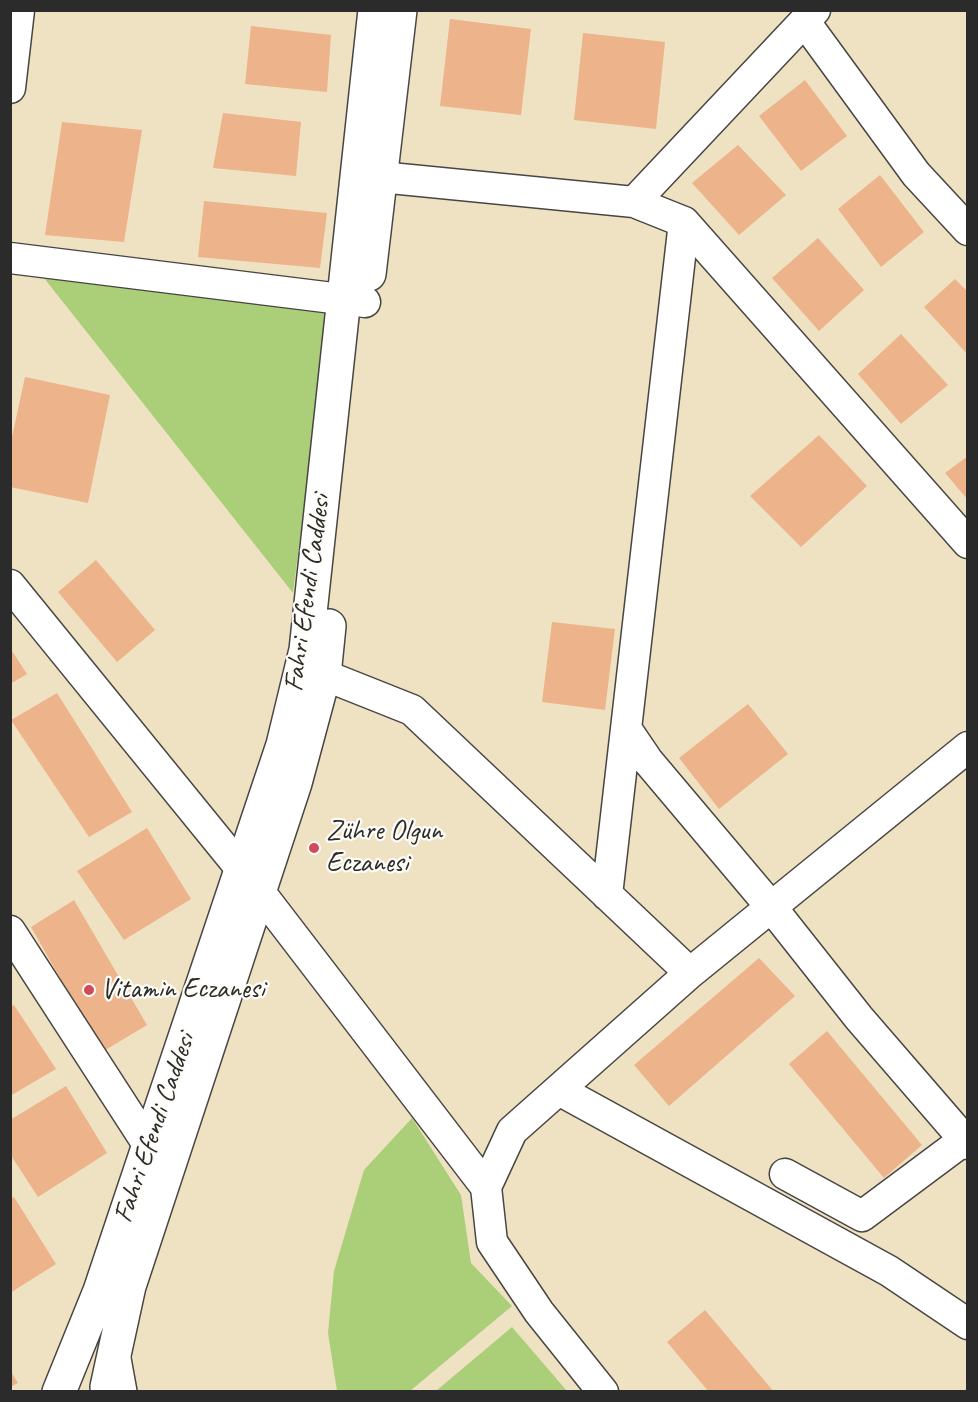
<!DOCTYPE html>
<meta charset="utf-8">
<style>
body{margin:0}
#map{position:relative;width:978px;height:1402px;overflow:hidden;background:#efe2c3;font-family:Caveat,sans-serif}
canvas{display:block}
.frame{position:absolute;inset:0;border:12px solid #2b2b2b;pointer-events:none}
</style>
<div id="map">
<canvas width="978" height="1402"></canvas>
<div class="frame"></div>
</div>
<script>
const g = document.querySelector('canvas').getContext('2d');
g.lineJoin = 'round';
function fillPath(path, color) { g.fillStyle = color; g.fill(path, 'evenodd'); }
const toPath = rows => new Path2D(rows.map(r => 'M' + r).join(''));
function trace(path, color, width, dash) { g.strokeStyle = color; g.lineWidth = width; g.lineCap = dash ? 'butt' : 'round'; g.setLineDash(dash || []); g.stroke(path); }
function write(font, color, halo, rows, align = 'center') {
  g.font = font + ' Caveat,sans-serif'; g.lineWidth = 4.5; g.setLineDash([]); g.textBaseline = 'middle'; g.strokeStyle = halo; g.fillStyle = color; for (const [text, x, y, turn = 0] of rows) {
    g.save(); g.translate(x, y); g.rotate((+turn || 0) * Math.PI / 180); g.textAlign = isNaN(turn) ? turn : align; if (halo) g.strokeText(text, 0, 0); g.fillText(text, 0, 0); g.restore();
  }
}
const green = toPath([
 [44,278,329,312,293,593],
 [412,1118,461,1195,471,1263,512,1306,410,1391,337,1391,328,1333,334,1271,364,1170],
 [512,1327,567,1391,436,1391]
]);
const building = toPath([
 [450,19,531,29,521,115,440,106],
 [251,26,331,35,327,92,245,84],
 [583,33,665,42,656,129,574,120],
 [805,80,847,136,801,171,759,116],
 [223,113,301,122,296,176,213,168],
 [62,122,142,130,124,242,45,235],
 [738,145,786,195,739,235,692,183],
 [880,175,924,232,881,267,838,209],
 [204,201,327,213,320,268,198,257],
 [818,238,864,290,819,331,772,278],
 [955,279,968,292,968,355,924,307],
 [901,334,948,385,901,424,858,374],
 [25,377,110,395,88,503,10,487,10,446],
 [819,435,867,486,801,547,750,496],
 [968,456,968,500,945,473],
 [96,560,155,630,117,662,58,592],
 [552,622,615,629,605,710,542,702],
 [10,648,27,674,10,684],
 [57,693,132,812,89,837,11,720],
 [748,704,788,754,719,809,679,758],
 [147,828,191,899,124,940,77,871],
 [74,900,147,1025,102,1052,31,927],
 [759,958,795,996,669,1106,634,1065],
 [14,1005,56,1069,10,1096,10,1007],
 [827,1031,922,1145,884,1178,789,1064],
 [66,1086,107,1153,38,1197,10,1154,10,1120],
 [14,1197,56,1264,10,1293,10,1199],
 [705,1310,774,1392,709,1392,667,1342],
 [10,1370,18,1383,10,1387]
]);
const minor = toPath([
 [805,22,916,174,968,230],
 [10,88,19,10],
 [380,177,634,202,684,222,968,543],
 [634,202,815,10],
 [10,258,365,302],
 [10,585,259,891,486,1187],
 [324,675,412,710,690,973],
 [627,730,648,761,772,908,859,1018,968,1144],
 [607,895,684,222],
 [10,931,160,1163],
 [559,1090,889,1271,968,1324],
 [785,1174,862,1216,964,1140],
 [603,1392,539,1312,492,1242,486,1187,512,1131,690,973,968,747]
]);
const tertiary = toPath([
 [369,274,400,10],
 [107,1387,129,1286,295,783,324,675,329,626],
 [59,1392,100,1291,283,745,306,650,375,10]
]);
const secondary = toPath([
 [114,1359,120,1392]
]);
const markers = [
 [314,848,6,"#d1495b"],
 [89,990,6,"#d1495b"]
];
const streetNames = [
 ["Fahri Efendi Caddesi",308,593,-82],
 ["Fahri Efendi Caddesi",155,1128,-71]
];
const poiNames = [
 ["Zühre Olgun",326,832],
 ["Eczanesi",326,864],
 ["Vitamin Eczanesi",101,990]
];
fillPath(green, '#abcf78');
fillPath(building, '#edb38a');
trace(minor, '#484642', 33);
trace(tertiary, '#484642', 36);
trace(secondary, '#484642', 36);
trace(minor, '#fff', 30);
trace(tertiary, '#fff', 33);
trace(secondary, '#fff', 33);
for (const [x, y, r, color] of markers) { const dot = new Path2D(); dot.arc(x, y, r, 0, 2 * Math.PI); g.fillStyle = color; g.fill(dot); trace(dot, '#fdfcf7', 2); }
write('28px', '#2b2b2b', '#fdfcf7', streetNames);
write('28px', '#2b2b2b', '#fdfcf7', poiNames, 'left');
</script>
